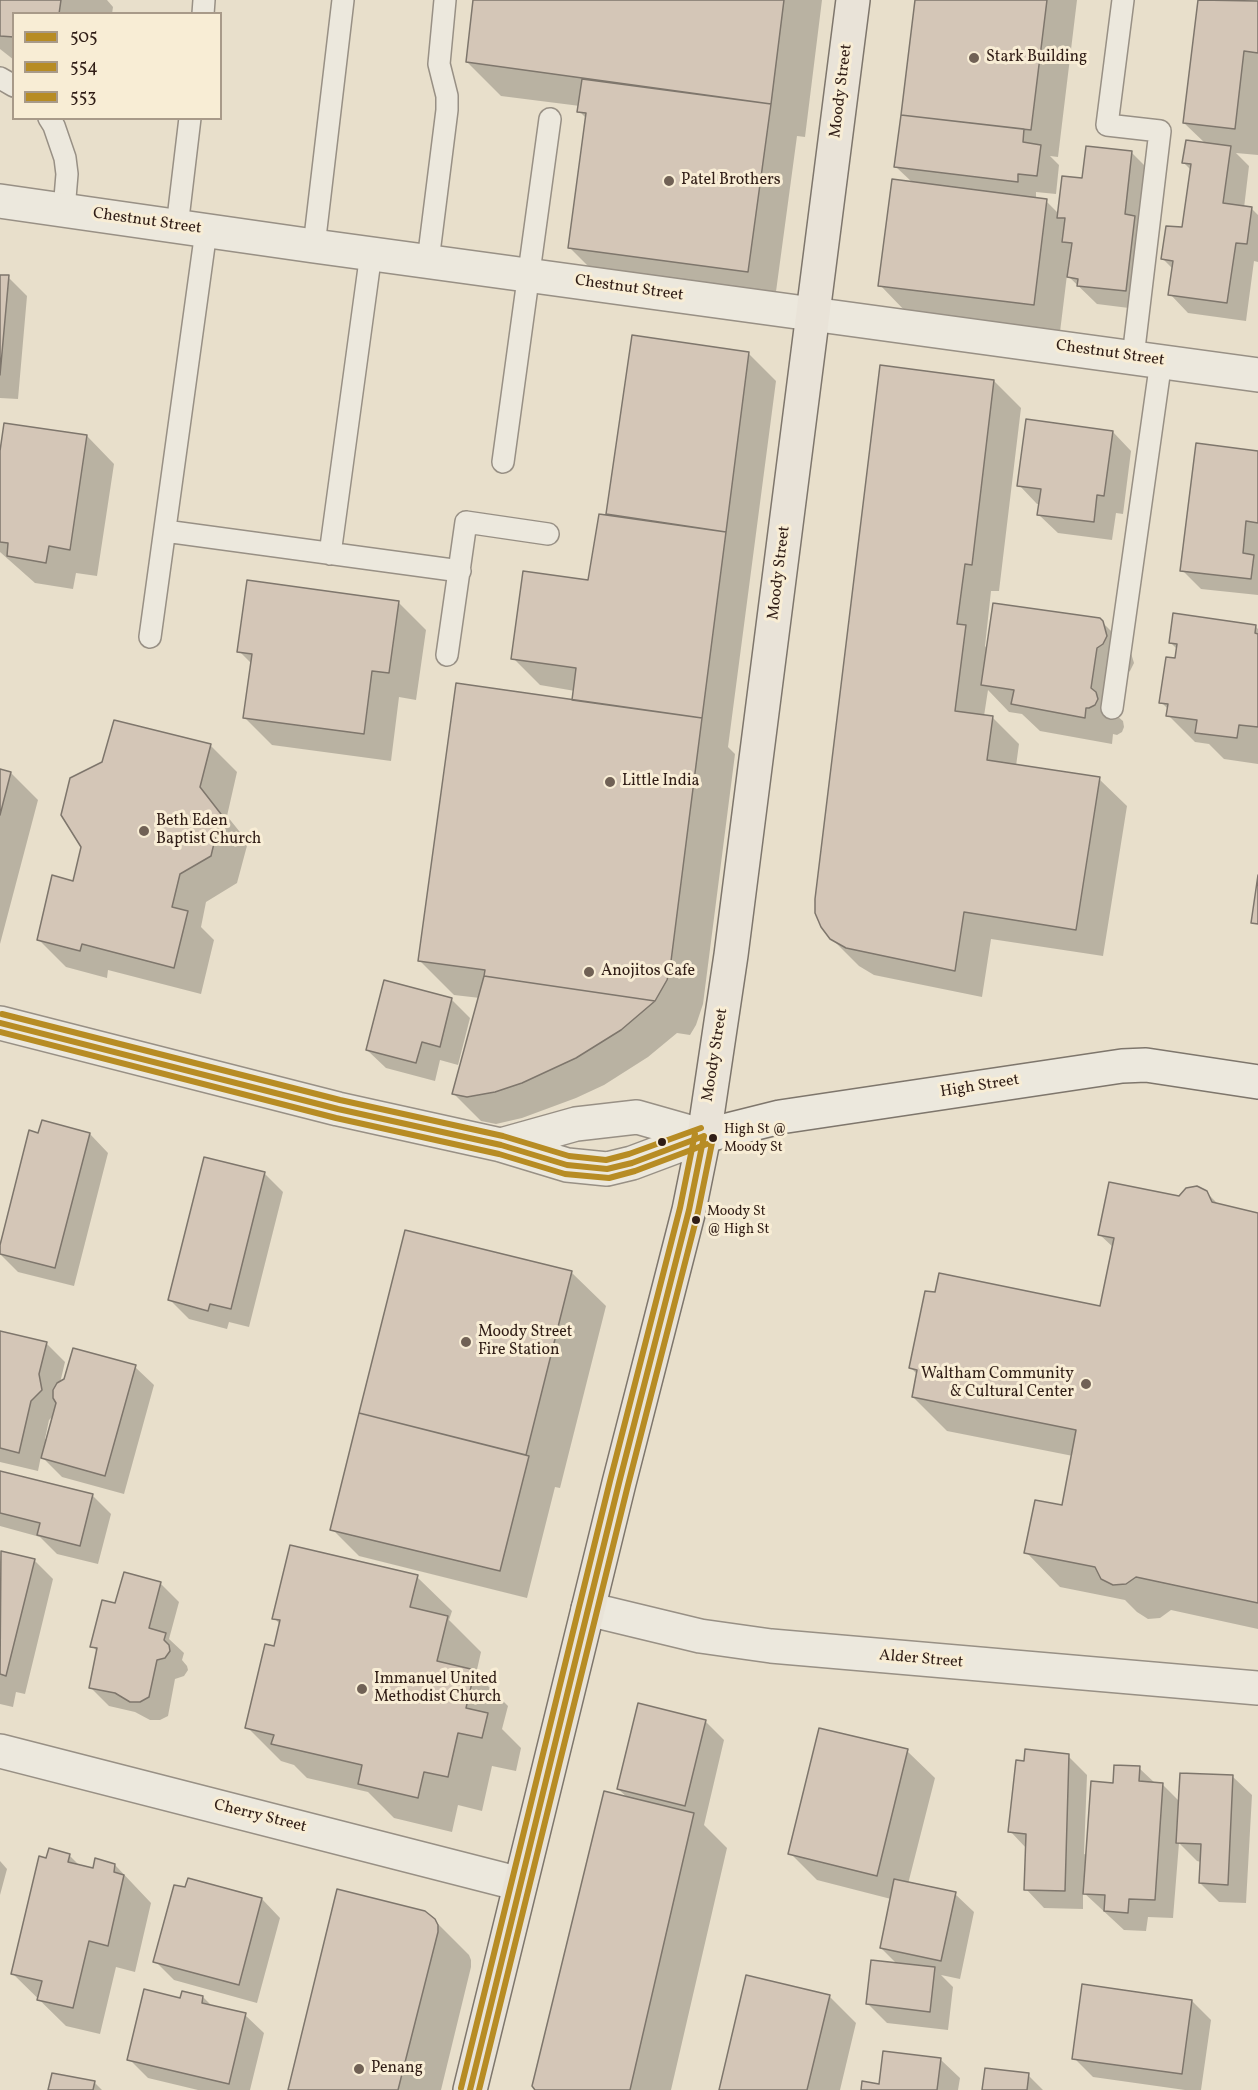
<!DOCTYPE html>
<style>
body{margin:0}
#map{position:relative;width:1258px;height:2090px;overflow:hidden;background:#e8dfcb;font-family:Vollkorn,serif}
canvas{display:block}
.legend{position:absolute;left:12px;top:12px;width:210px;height:108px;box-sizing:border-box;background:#f8edd5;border:2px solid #a89a89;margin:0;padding:8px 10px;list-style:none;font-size:18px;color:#301d16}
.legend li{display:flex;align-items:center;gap:12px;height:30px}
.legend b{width:30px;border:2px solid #a89a89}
</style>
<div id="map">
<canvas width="1258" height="2090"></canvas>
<ul class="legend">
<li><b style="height:8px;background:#b78c24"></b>505</li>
<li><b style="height:8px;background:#b78c24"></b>554</li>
<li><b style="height:8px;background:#b78c24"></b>553</li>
</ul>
</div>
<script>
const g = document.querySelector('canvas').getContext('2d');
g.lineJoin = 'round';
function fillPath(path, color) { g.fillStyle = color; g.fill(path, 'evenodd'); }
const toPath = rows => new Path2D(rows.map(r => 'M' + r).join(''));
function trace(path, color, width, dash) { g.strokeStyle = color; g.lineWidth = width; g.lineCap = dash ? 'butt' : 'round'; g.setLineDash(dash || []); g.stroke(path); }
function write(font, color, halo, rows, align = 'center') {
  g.font = font + ' Vollkorn,serif'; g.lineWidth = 6; g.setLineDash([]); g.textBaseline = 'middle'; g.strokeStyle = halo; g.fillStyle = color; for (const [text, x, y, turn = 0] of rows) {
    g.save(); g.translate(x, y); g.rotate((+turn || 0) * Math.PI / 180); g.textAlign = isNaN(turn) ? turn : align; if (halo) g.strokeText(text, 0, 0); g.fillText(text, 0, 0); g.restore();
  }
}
const shadow = toPath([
 [0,0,107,0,113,7,112,14,14,14,14,60,0,49],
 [474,0,822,0,805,137,797,136,775,299,597,275,570,248,587,119,579,111,580,106,501,96,467,62],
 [917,0,1077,0,1058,157,1050,156,1059,165,1056,194,1036,192,1036,199,1046,201,1059,214,1084,180,1132,153,1150,171,1145,310,1097,304,1067,275,1060,332,907,313,880,285,913,183,896,167],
 [1200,0,1236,0,1258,3,1258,155,1236,153,1249,166,1244,208,1252,209,1258,215,1258,262,1254,261,1246,321,1188,313,1170,294,1173,269,1163,259,1184,229,1192,171,1184,163,1206,144,1184,123],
 [0,276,8,277,27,296,18,399,0,398],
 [633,336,749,354,776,381,728,747,735,754,703,1004,696,1025,690,1035,677,1033,648,1057,604,1085,576,1098,522,1118,496,1124,481,1121,454,1094,480,998,454,995,420,961,573,701,575,691,540,685,513,658,589,582,607,516],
 [994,381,1021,408,999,591,991,591,985,646,987,649,1099,619,1130,650,1134,663,1130,671,1123,676,1117,716,1123,721,1124,727,1122,732,1117,735,1113,734,1112,744,1040,731,1022,714,1009,712,988,690,984,716,992,717,1019,744,1016,766,1099,779,1127,806,1103,956,991,939,982,997,874,975,859,966,831,938],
 [1113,432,1131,451,1123,514,1116,513,1112,540,1058,533,1039,515,1040,504,1037,504,1019,485],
 [87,436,114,464,97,576,76,573,73,589,35,583,0,552,0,461],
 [1258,453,1258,595,1201,589,1182,570],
 [398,602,426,630,416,700,399,697,391,761,272,745,245,718,252,664,239,651],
 [1255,626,1258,629,1258,764,1224,759,1209,744,1195,742,1168,715,1169,710,1161,702,1176,660,1178,650,1170,642],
 [210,745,237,772,227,816,248,842,237,883,206,902,201,927,214,940,201,994,108,970,107,978,66,967,39,940,74,883],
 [0,770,11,773,38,800,0,944],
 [451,999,470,1018,458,1065,440,1060,435,1081,386,1068,367,1050],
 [90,1134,108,1153,74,1286,18,1272,0,1254,0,1251,39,1135],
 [264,1173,283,1192,249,1327,229,1322,227,1329,189,1319,170,1300],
 [1206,1192,1220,1206,1258,1214,1258,1629,1171,1610,1160,1618,1148,1619,1137,1612,1125,1600,1060,1587,1026,1552,1063,1507,1073,1456,947,1431,913,1397,918,1375,911,1368,1101,1308,1114,1248,1099,1234,1179,1198],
 [406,1232,571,1272,606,1306,560,1488,555,1487,527,1598,359,1556,332,1529],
 [0,1332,46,1343,65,1362,60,1383,135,1367,154,1385,124,1494,62,1477,41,1456,38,1471,0,1462],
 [54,1415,48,1440,45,1439,49,1420],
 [0,1472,92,1495,111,1514,98,1564,57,1554,40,1537,0,1526],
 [2,1552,34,1560,53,1579,25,1694,16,1692,13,1707,0,1704,0,1562],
 [417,1577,452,1611,449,1620,481,1652,476,1674,508,1706,502,1729,521,1748,516,1771,492,1766,482,1811,458,1805,452,1832,394,1818,368,1792,307,1778,294,1765,281,1761,247,1727,275,1648,280,1624,274,1618],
 [160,1583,179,1602,169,1639,184,1653,182,1660,187,1666,188,1670,184,1676,175,1679,168,1716,160,1720,150,1720,135,1712,109,1706,90,1687,98,1652,92,1646,116,1605],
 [705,1721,724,1740,704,1825,727,1848,671,2090,537,2090,628,1798,618,1789],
 [907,1751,935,1778,908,1884,955,1894,974,1912,960,1979,941,1975,953,1987,948,2030,887,2023,868,2004,897,1964,881,1948,891,1899,817,1880,790,1853],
 [1068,1756,1087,1775,1084,1854,1087,1855,1114,1785,1139,1768,1156,1784,1163,1785,1180,1802,1233,1777,1252,1795,1246,1903,1219,1902,1200,1883,1201,1862,1197,1861,1179,1843,1173,1918,1148,1917,1146,1931,1124,1930,1083,1892,1083,1909,1044,1908,1026,1889,1027,1849,1010,1831,1025,1762],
 [69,1855,81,1867,94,1870,115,1865,151,1903,135,1972,116,1967,100,2034,66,2026,12,1973,48,1859],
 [0,1861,7,1869,0,1895],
 [186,1889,262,1899,280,1918,257,2003,174,1980,155,1961],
 [434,1920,469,1955,471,1960,471,1967,441,2090,289,2090],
 [829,1996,856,2023,840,2090,720,2090],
 [203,1997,213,2007,245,2015,264,2033,250,2090,198,2090,148,2078,129,2059,181,2000],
 [1192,2001,1211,2020,1201,2090,1185,2090,1093,2077,1074,2058],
 [941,2060,960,2078,958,2090,862,2090,880,2085],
 [1028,2075,1043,2090,983,2090],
 [94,2082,102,2090,50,2090]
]);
const building = toPath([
 [0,0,61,0,59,14,14,14,14,37,0,36,0,0],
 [473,0,784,0,771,104,466,62,473,0],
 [915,0,1047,0,1031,130,901,115,915,0],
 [1198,0,1258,1,1258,53,1244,51,1235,129,1183,123,1198,0],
 [582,79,771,104,748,272,568,248,586,113,577,112,582,79],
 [901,115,1024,129,1023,142,1041,145,1037,176,1018,174,1018,182,894,167,901,115],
 [1186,140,1231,146,1223,203,1252,207,1247,244,1236,243,1227,303,1168,295,1173,261,1161,259,1166,226,1182,227,1191,164,1182,163,1186,140],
 [1086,146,1132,151,1125,214,1135,216,1126,291,1077,286,1078,279,1067,277,1072,243,1062,242,1065,218,1057,218,1062,176,1082,178,1086,146],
 [892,179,1047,199,1034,305,878,286,892,179],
 [0,275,9,275,0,375,0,275],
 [632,335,749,352,726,532,606,514,632,335],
 [880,365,994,380,972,565,965,564,957,624,966,625,955,711,993,716,987,760,1100,777,1076,930,964,912,955,971,846,948,830,939,821,927,815,913,815,899,880,365],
 [1026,419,1113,431,1104,496,1097,495,1094,522,1037,515,1041,489,1017,486,1026,419],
 [4,423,87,435,70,550,49,546,46,563,7,556,8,543,0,542,0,451,4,423],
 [1196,443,1258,451,1258,523,1246,521,1243,553,1254,555,1251,579,1180,571,1196,443],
 [599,514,726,532,702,718,572,700,576,668,511,659,523,571,588,580,599,514],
 [247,580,399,601,389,673,372,671,364,734,243,718,252,654,237,652,247,580],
 [993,603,1100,618,1103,621,1107,636,1103,644,1097,648,1091,688,1096,692,1098,699,1095,705,1089,708,1086,708,1085,718,1011,704,1014,690,981,685,993,603],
 [1173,613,1256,625,1255,633,1258,634,1258,727,1239,725,1237,738,1195,733,1197,720,1166,716,1168,704,1159,703,1166,657,1175,658,1177,644,1169,643,1173,613],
 [456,683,702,718,670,969,667,980,655,1001,484,976,485,970,418,961,456,683],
 [114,720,211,744,200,787,221,814,211,856,180,874,172,907,188,911,174,968,82,944,80,951,37,940,52,875,73,881,81,847,61,815,70,778,102,762,114,720],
 [0,769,11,772,0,815,0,769],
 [1258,875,1258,924,1251,923,1258,875],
 [484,976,655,1001,621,1030,576,1058,522,1083,495,1092,467,1097,452,1094,484,976],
 [384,980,452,998,440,1047,422,1042,416,1063,366,1050,384,980],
 [42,1120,90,1133,55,1268,0,1254,0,1245,29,1130,38,1133,42,1120],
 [204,1157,265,1172,231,1309,210,1304,208,1311,168,1300,204,1157],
 [1109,1182,1179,1196,1186,1188,1197,1186,1207,1191,1212,1202,1258,1213,1258,1603,1136,1577,1126,1584,1113,1585,1101,1579,1095,1567,1024,1553,1035,1500,1062,1505,1076,1430,912,1397,917,1370,909,1368,925,1291,935,1292,939,1273,1100,1306,1114,1238,1098,1235,1109,1182],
 [405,1230,572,1271,526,1455,359,1413,405,1230],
 [0,1331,47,1342,39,1374,42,1390,31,1401,19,1453,0,1448,0,1331],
 [73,1348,136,1365,105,1476,41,1458,56,1403,53,1398,53,1390,57,1383,64,1379,73,1348],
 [359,1413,529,1456,500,1571,330,1530,359,1413],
 [0,1471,93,1494,80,1546,37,1535,40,1523,0,1513,0,1471],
 [290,1545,418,1575,410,1607,448,1616,437,1661,475,1670,466,1708,488,1713,482,1738,458,1733,448,1777,424,1772,418,1798,358,1784,362,1765,271,1744,274,1735,245,1728,265,1644,274,1646,280,1620,272,1619,290,1545],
 [1,1551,35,1559,6,1676,0,1674,1,1551],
 [124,1572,161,1582,149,1628,166,1633,164,1640,169,1645,170,1651,165,1658,157,1660,149,1697,140,1702,130,1702,115,1693,89,1688,97,1648,90,1647,102,1600,115,1603,124,1572],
 [638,1703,706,1720,685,1806,617,1789,638,1703],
 [819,1728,908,1749,877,1876,788,1854,819,1728],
 [1025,1749,1069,1754,1065,1891,1024,1890,1026,1834,1008,1832,1016,1760,1024,1761,1025,1749],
 [1114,1765,1140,1766,1139,1781,1163,1783,1155,1900,1129,1899,1128,1913,1104,1911,1105,1895,1083,1894,1091,1781,1113,1783,1114,1765],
 [1180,1773,1233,1775,1228,1885,1199,1883,1201,1844,1176,1843,1180,1773],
 [604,1791,694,1813,630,2090,535,2090,532,2086,604,1791],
 [49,1848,70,1854,68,1862,93,1868,95,1858,115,1864,114,1872,124,1875,108,1946,89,1941,73,2008,37,2000,42,1981,11,1974,39,1856,46,1858,49,1848],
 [188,1878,262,1898,239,1985,153,1962,174,1885,185,1887,188,1878],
 [894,1879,956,1892,941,1961,880,1948,894,1879],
 [337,1889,425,1911,435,1919,438,1925,438,1932,398,2090,288,2090,337,1889],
 [871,1960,935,1967,930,2012,866,2004,871,1960],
 [746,1975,830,1995,807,2090,719,2090,746,1975],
 [1082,1984,1192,2000,1182,2074,1072,2059,1082,1984],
 [144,1989,180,1998,182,1991,203,1996,202,2003,246,2013,229,2084,127,2060,144,1989],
 [883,2051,941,2058,937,2090,861,2090,862,2081,879,2084,883,2051],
 [985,2068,1029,2073,1027,2090,982,2090,985,2068],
 [52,2073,95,2081,93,2090,48,2090,52,2073]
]);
const service = toPath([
 [1123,0,1107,125,1160,131,1133,357],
 [203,14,204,0],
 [0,78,14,86],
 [49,118,54,126,65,158,67,174,64,210],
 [177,227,190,118],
 [314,246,343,0],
 [428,261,447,110,447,96,439,64,445,0],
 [503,462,550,119],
 [165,531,460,571],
 [330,554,371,253],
 [150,637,206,231],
 [447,655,466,522,548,534],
 [1112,708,1161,361]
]);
const minor = toPath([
 [0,201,314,246,1258,375],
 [588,1609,700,1636,771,1646,1258,1688],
 [0,1751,520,1884]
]);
const tertiary = toPath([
 [0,1023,338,1109,501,1145,567,1165,607,1169,632,1163,704,1136],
 [501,1145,576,1124,637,1117,704,1136]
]);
const secondary = toPath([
 [704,1136,780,1117,1122,1066,1146,1065,1258,1082]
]);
const primary = toPath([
 [470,2090,619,1483,689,1210,704,1136,731,955,853,0]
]);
const bus1 = toPath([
 [0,1023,338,1109,501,1145,567,1165,607,1169,632,1163,704,1136],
 [470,2090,619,1483,689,1210,704,1136]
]);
const bus2 = toPath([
 [0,1032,336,1118,499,1154,565,1174,609,1178,635,1171,707,1144],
 [479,2090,628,1485,698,1212,713,1138]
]);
const bus3 = toPath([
 [2,1014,340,1100,503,1136,569,1156,606,1160,629,1154,701,1128],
 [461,2088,610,1481,680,1208,695,1134]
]);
const markers = [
 [974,58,6,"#706155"],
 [669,181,6,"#706155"],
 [610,782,6,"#706155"],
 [144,831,6,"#706155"],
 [589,972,6,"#706155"],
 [713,1138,5,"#301d16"],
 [662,1142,5,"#301d16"],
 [696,1220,5,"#301d16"],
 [466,1342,6,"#706155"],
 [1086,1384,6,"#706155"],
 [362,1689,6,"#706155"],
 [359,2069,6,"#706155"]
];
const busNames = [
 ["High St @",724,1130],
 ["Moody St",724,1148],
 ["Moody St",707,1212],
 ["@ High St",707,1230]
];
const poiNames = [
 ["Stark Building",986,58],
 ["Patel Brothers",681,181],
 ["Little India",622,782],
 ["Beth Eden",156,822],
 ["Baptist Church",156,840],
 ["Anojitos Cafe",601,972],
 ["Moody Street",478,1333],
 ["Fire Station",478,1351],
 ["Waltham Community",1074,1375,"right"],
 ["& Cultural Center",1074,1393,"right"],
 ["Immanuel United",374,1680],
 ["Methodist Church",374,1698],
 ["Penang",371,2069]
];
const streetNames = [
 ["Moody Street",842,91,-83],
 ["Chestnut Street",147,222,8],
 ["Chestnut Street",629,289,8],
 ["Chestnut Street",1110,354,8],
 ["Moody Street",780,573,-83],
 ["Moody Street",716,1055,-81],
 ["High Street",980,1087,-9],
 ["Alder Street",921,1660,5],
 ["Cherry Street",260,1817,14]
];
fillPath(shadow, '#0003');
fillPath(building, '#d4c6b7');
trace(building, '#7e766c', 1.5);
trace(service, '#989085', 24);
trace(minor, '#989085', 36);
trace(tertiary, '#989085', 36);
trace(secondary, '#7e766c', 36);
trace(primary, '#7e766c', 36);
trace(service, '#ece8dd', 21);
trace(minor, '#ece8dd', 33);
trace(tertiary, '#ece8dd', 33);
trace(secondary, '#ece8dd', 33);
trace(primary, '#e9e3d8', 33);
trace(bus1, '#b78c24', 6);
trace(bus2, '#b78c24', 6);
trace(bus3, '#b78c24', 6);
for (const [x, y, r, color] of markers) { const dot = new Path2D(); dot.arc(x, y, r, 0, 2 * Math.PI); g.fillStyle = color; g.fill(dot); trace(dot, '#f8edd5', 2); }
write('14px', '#301d16', '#f8edd5', busNames, 'left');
write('16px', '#301d16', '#f8edd5', poiNames, 'left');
write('16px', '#301d16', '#f8edd5', streetNames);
</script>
